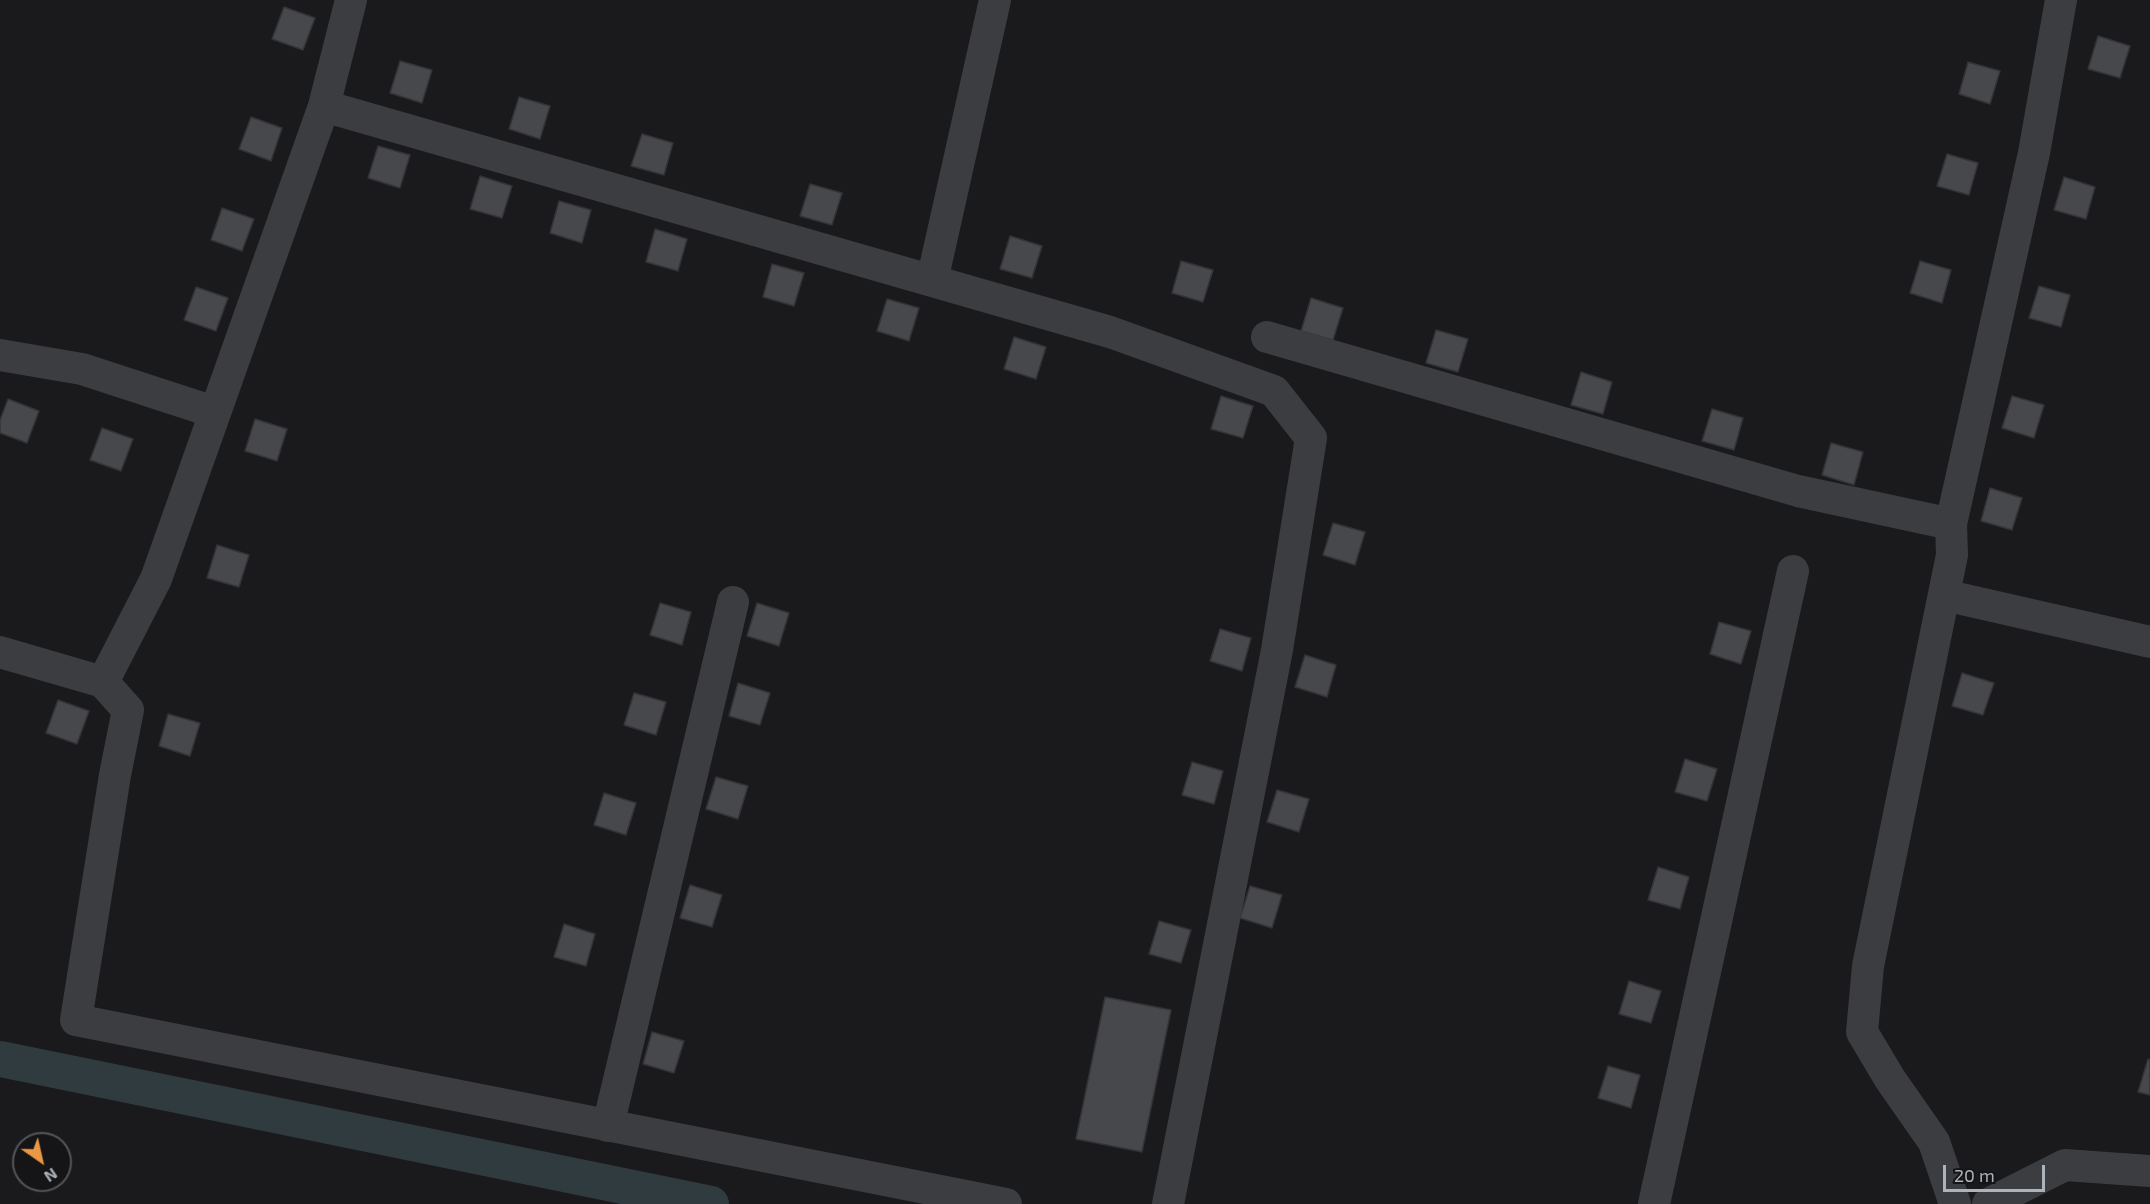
<!DOCTYPE html>
<style>
body{margin:0}
#map{position:relative;width:2150px;height:1204px;overflow:hidden;background:#1a1a1c;font-family:"Exo 2",sans-serif}
canvas{display:block}
.north{position:absolute;left:12px;top:1132px;width:60px;height:60px;box-sizing:border-box;background:#151517;border:2px solid #525459;border-radius:50%;rotate:146deg;font-size:16px;font-weight:700;line-height:24px;text-align:center;color:#adb3bb}
.north::after{content:'';display:block;margin:auto;width:21px;height:27px;background:#ea9843;clip-path:polygon(50% 0,100% 100%,50% 72%,0 100%)}
.scale{position:absolute;left:1943px;top:1165px;width:102px;height:27px;box-sizing:border-box;border:3px solid #adb3bb;border-top:0;padding-left:8px;font-size:18px;line-height:21px;white-space:nowrap;color:#adb3bb;-webkit-text-stroke:4px #151517;paint-order:stroke}
</style>
<div id="map">
<canvas width="2150" height="1204"></canvas>
<div class="north">N</div>
<div class="scale">20 m</div>
</div>
<script>
const g = document.querySelector('canvas').getContext('2d');
g.lineJoin = 'round';
const toPath = rows => new Path2D(rows.map(r => 'M' + r).join(''));
function trace(path, color, width, dash) { g.strokeStyle = color; g.lineWidth = width; g.lineCap = dash ? 'butt' : 'round'; g.setLineDash(dash || []); g.stroke(path); }
function fillPath(path, color) { g.fillStyle = color; g.fill(path, 'evenodd'); }
const canal = toPath([
 [0,1059,711,1204]
]);
const building = toPath([
 [284,7,315,18,303,50,272,39,284,7],
 [2098,36,2130,46,2120,78,2088,69,2098,36],
 [400,61,432,70,422,103,390,93,400,61],
 [1968,62,2000,71,1990,104,1959,94,1968,62],
 [519,97,550,106,540,139,509,129,519,97],
 [251,117,282,128,271,161,239,149,251,117],
 [642,134,673,143,664,175,631,166,642,134],
 [378,146,410,155,400,188,368,178,378,146],
 [1947,154,1978,163,1969,195,1937,186,1947,154],
 [480,176,512,186,502,218,470,209,480,176],
 [2064,177,2095,187,2086,219,2054,210,2064,177],
 [810,184,842,193,832,225,800,216,810,184],
 [559,201,591,210,582,243,550,233,559,201],
 [222,208,254,219,242,251,211,240,222,208],
 [655,229,687,239,678,271,646,262,655,229],
 [1010,236,1042,246,1032,278,1000,269,1010,236],
 [1181,261,1213,270,1203,302,1172,293,1181,261],
 [1920,261,1951,270,1942,303,1910,293,1920,261],
 [772,264,804,273,794,306,763,297,772,264],
 [2039,286,2070,295,2061,327,2029,318,2039,286],
 [196,287,228,298,216,331,184,320,196,287],
 [1311,298,1343,308,1333,340,1301,331,1311,298],
 [887,299,919,308,909,341,877,331,887,299],
 [1436,330,1468,339,1458,372,1426,363,1436,330],
 [1014,337,1046,347,1036,379,1004,369,1014,337],
 [1581,372,1612,382,1603,414,1571,405,1581,372],
 [1221,396,1253,406,1243,438,1211,429,1221,396],
 [2012,396,2044,405,2034,438,2002,428,2012,396],
 [8,399,39,411,27,443,0,433,0,420,8,399],
 [1712,409,1743,418,1734,450,1702,441,1712,409],
 [255,419,287,429,277,461,245,451,255,419],
 [102,428,133,439,121,471,90,460,102,428],
 [1831,443,1863,452,1854,485,1822,475,1831,443],
 [1990,488,2022,498,2012,530,1981,521,1990,488],
 [1333,523,1365,532,1355,565,1323,555,1333,523],
 [217,545,249,555,239,587,207,578,217,545],
 [660,603,691,612,682,645,650,635,660,603],
 [757,603,789,613,779,646,747,636,757,603],
 [1719,622,1751,631,1741,664,1710,654,1719,622],
 [1220,629,1251,638,1242,671,1210,661,1220,629],
 [1305,655,1336,665,1327,697,1295,687,1305,655],
 [1962,673,1994,683,1983,715,1952,706,1962,673],
 [738,683,770,693,760,725,729,716,738,683],
 [634,693,666,702,656,735,624,725,634,693],
 [58,700,89,711,77,744,46,733,58,700],
 [168,714,200,723,190,756,159,746,168,714],
 [1685,759,1717,769,1707,801,1675,792,1685,759],
 [1192,762,1223,771,1214,804,1182,795,1192,762],
 [716,777,748,786,738,819,706,809,716,777],
 [1277,790,1309,799,1299,832,1267,822,1277,790],
 [604,793,636,803,626,835,594,825,604,793],
 [1658,867,1689,877,1680,909,1648,900,1658,867],
 [690,885,722,895,712,927,680,918,690,885],
 [1250,886,1282,895,1272,928,1240,918,1250,886],
 [1159,921,1191,930,1181,963,1149,954,1159,921],
 [564,924,595,934,586,966,554,957,564,924],
 [1629,981,1661,991,1651,1023,1619,1014,1629,981],
 [1105,997,1171,1010,1142,1152,1076,1139,1105,997],
 [652,1032,684,1041,674,1073,643,1064,652,1032],
 [2148,1059,2150,1060,2150,1095,2138,1092,2148,1059],
 [1608,1066,1640,1075,1631,1108,1598,1098,1608,1066]
]);
const street = toPath([
 [351,0,324,106,156,579,103,682,128,710,115,775,76,1020,1006,1204],
 [324,106,1110,332,1274,391,1311,438,1277,650,1168,1204],
 [932,281,995,0],
 [1267,337,1798,491,1951,524],
 [0,355,82,369,214,412],
 [1944,595,2150,642],
 [0,652,103,682],
 [608,1126,733,602],
 [1654,1204,1793,571],
 [1955,1204,1934,1142,1890,1079,1862,1032,1868,966,1952,555,1951,524,2034,153,2061,0],
 [1988,1204,2065,1165,2150,1171]
]);
trace(canal, '#303b40', 36);
fillPath(building, '#47484c');
trace(building, '#343438', 1.5);
trace(street, '#3b3d41', 32);
</script>
